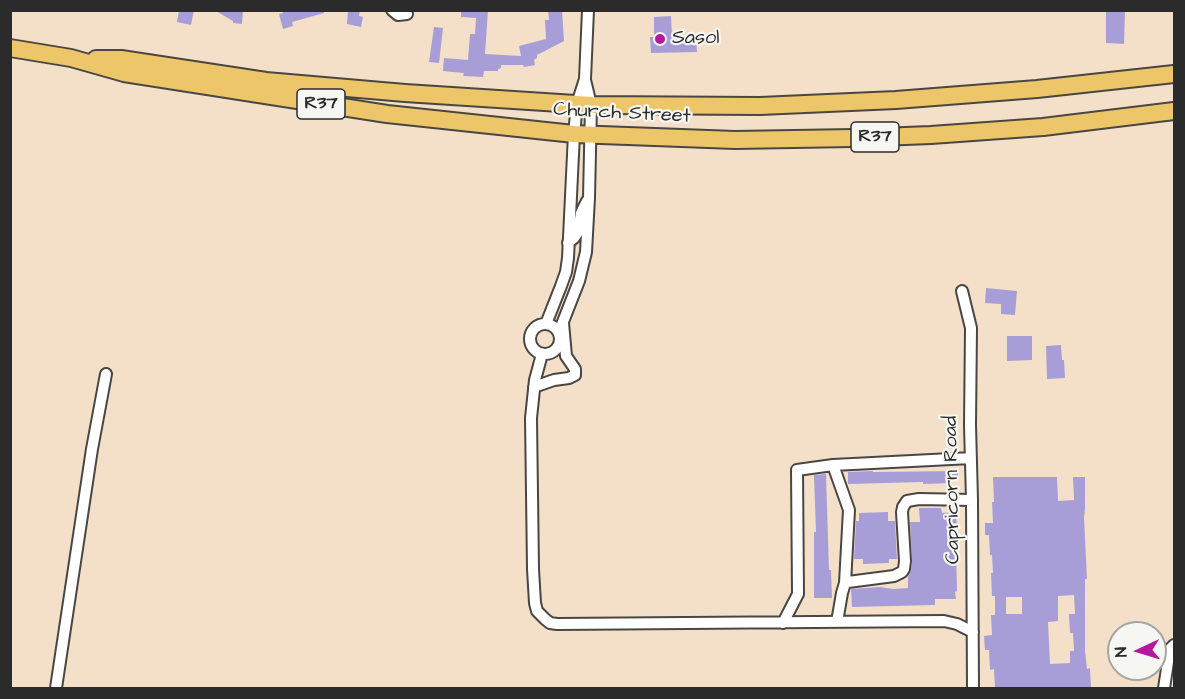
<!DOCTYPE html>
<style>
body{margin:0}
#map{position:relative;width:1185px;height:699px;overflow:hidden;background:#f4e0c8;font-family:"Architects Daughter",sans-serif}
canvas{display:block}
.frame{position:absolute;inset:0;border:12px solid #2b2b2b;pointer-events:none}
.north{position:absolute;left:1107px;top:621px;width:60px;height:60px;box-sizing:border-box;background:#f6f6f2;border:2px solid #a5a5a2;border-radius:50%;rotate:266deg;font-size:16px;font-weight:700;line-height:24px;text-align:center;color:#2b2b2b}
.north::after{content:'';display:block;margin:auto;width:21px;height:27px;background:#b5179e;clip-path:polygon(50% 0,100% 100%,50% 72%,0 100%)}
</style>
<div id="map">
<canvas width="1185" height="699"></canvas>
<div class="frame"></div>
<div class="north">N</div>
</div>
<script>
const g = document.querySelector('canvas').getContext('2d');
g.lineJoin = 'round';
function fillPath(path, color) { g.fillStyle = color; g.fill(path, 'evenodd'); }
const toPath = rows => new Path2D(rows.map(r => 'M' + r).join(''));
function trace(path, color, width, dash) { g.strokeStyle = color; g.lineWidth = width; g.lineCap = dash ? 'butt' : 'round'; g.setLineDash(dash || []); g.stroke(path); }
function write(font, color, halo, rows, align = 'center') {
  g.font = font + ' "Architects Daughter",sans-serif'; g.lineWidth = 4.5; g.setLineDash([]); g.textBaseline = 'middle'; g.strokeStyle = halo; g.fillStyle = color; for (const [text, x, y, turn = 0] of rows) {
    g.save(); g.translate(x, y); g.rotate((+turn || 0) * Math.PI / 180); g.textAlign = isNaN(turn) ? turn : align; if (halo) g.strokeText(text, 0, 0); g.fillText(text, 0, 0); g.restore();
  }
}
const building = toPath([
 [179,10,194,10,191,25,177,22],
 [214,10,243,10,242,24,233,23,233,21],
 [282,10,324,10,324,13,292,22,293,26,283,29,279,14,283,13],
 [348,10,360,10,359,16,363,17,361,27,347,24],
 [461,10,488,10,485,54,521,56,519,46,546,39,545,20,549,20,548,10,562,10,564,41,537,55,537,58,534,60,535,65,524,67,523,65,501,65,501,68,498,69,498,71,484,71,483,77,463,76,464,73,443,71,444,58,468,60,470,34,475,34,476,18,461,17],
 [1106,10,1125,10,1124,44,1106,43],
 [671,16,672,36,696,35,697,52,651,53,650,37,654,37,654,17],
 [434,27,443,28,439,63,429,62],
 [986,288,1017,291,1015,315,1001,314,1001,304,985,303],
 [1007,336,1032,336,1032,360,1007,361],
 [1061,345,1062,360,1064,360,1065,378,1047,379,1046,346],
 [873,471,873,472,958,471,958,479,950,479,950,483,923,484,923,482,848,484,848,472],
 [826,474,829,570,831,570,832,598,814,598,814,532,816,532,814,475],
 [993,477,1057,477,1058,501,1074,500,1073,477,1085,477,1085,508,1084,518,1087,579,1085,579,1085,651,1087,669,1090,668,1091,688,995,688,994,669,990,670,989,650,985,650,984,636,992,635,991,615,995,615,995,596,992,596,991,573,993,573,992,555,990,555,989,535,985,535,985,523,993,523,992,502,994,502],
 [1074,595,1075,614,1069,614,1070,633,1073,633,1074,651,1070,651,1070,663,1050,664,1048,622,1058,621,1058,596],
 [1006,597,1022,597,1022,614,1006,614],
 [919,508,941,508,942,513,956,512,958,547,956,547,957,591,955,592,956,599,935,599,935,605,852,607,851,589,880,587,893,589,908,588,908,577,911,570,912,562,910,522,920,522],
 [888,512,888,521,895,521,897,559,889,559,889,563,863,564,863,559,854,559,856,521,859,521,859,513]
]);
const minor = toPath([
 [392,10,398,15,407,14],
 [568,243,574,238,578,232,581,213,587,201],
 [962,291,971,328,970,425,972,500,973,688],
 [546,324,561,286,566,272,568,258,574,134,577,104,585,79,588,10],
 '530 339a15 15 0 1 1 30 0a15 15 0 1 1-30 0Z',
 [559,332,579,281,586,252,589,198,591,105,585,80],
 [542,354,535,380,531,418,533,569,535,603,537,611,545,619,550,623,557,624,944,621,957,624,973,632],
 [534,387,554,380,569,378,575,375,575,369,566,356,563,323],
 [833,465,849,510,845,583],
 [837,622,842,593,845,583,848,582,894,576,902,572,904,569,905,561,902,512,903,507,907,501,919,499,972,500],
 [783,623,798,594,797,470,833,465,971,458],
 [56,688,92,449,106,374],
 [1164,688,1170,649,1174,645]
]);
const primary = toPath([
 [10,48,71,58,124,73,387,114,574,134,735,140,853,138,931,135,1043,127,1174,111],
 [96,59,121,59,266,81,405,93,591,105,760,106,896,100,1037,89,1174,74]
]);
const markers = [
 [660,39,6,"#b5179e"]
];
const shields = [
 [321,104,48],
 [875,137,48]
];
const shieldNames = [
 ["R37",321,104],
 ["R37",875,137]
];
const poiNames = [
 ["Sasol",672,39]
];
const streetNames = [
 ["Church Street",622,114,3],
 ["Capricorn Road",953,490,-91]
];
fillPath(building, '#a79ed7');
trace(minor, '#494643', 14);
trace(primary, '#494643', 20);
trace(minor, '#fff', 10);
trace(primary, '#ecc669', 16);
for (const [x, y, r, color] of markers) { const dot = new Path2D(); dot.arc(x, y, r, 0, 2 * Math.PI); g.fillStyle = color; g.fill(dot); trace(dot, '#f6f6f2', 2); }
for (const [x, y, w] of shields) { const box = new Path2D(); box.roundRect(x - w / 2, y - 15, w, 30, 4.5); g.fillStyle = '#f6f6f2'; g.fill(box); trace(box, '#2b2b2b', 1.5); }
write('bold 18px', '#2b2b2b', null, shieldNames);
write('20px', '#2b2b2b', '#f6f6f2', poiNames, 'left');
write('20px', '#2b2b2b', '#f6f6f2', streetNames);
</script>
